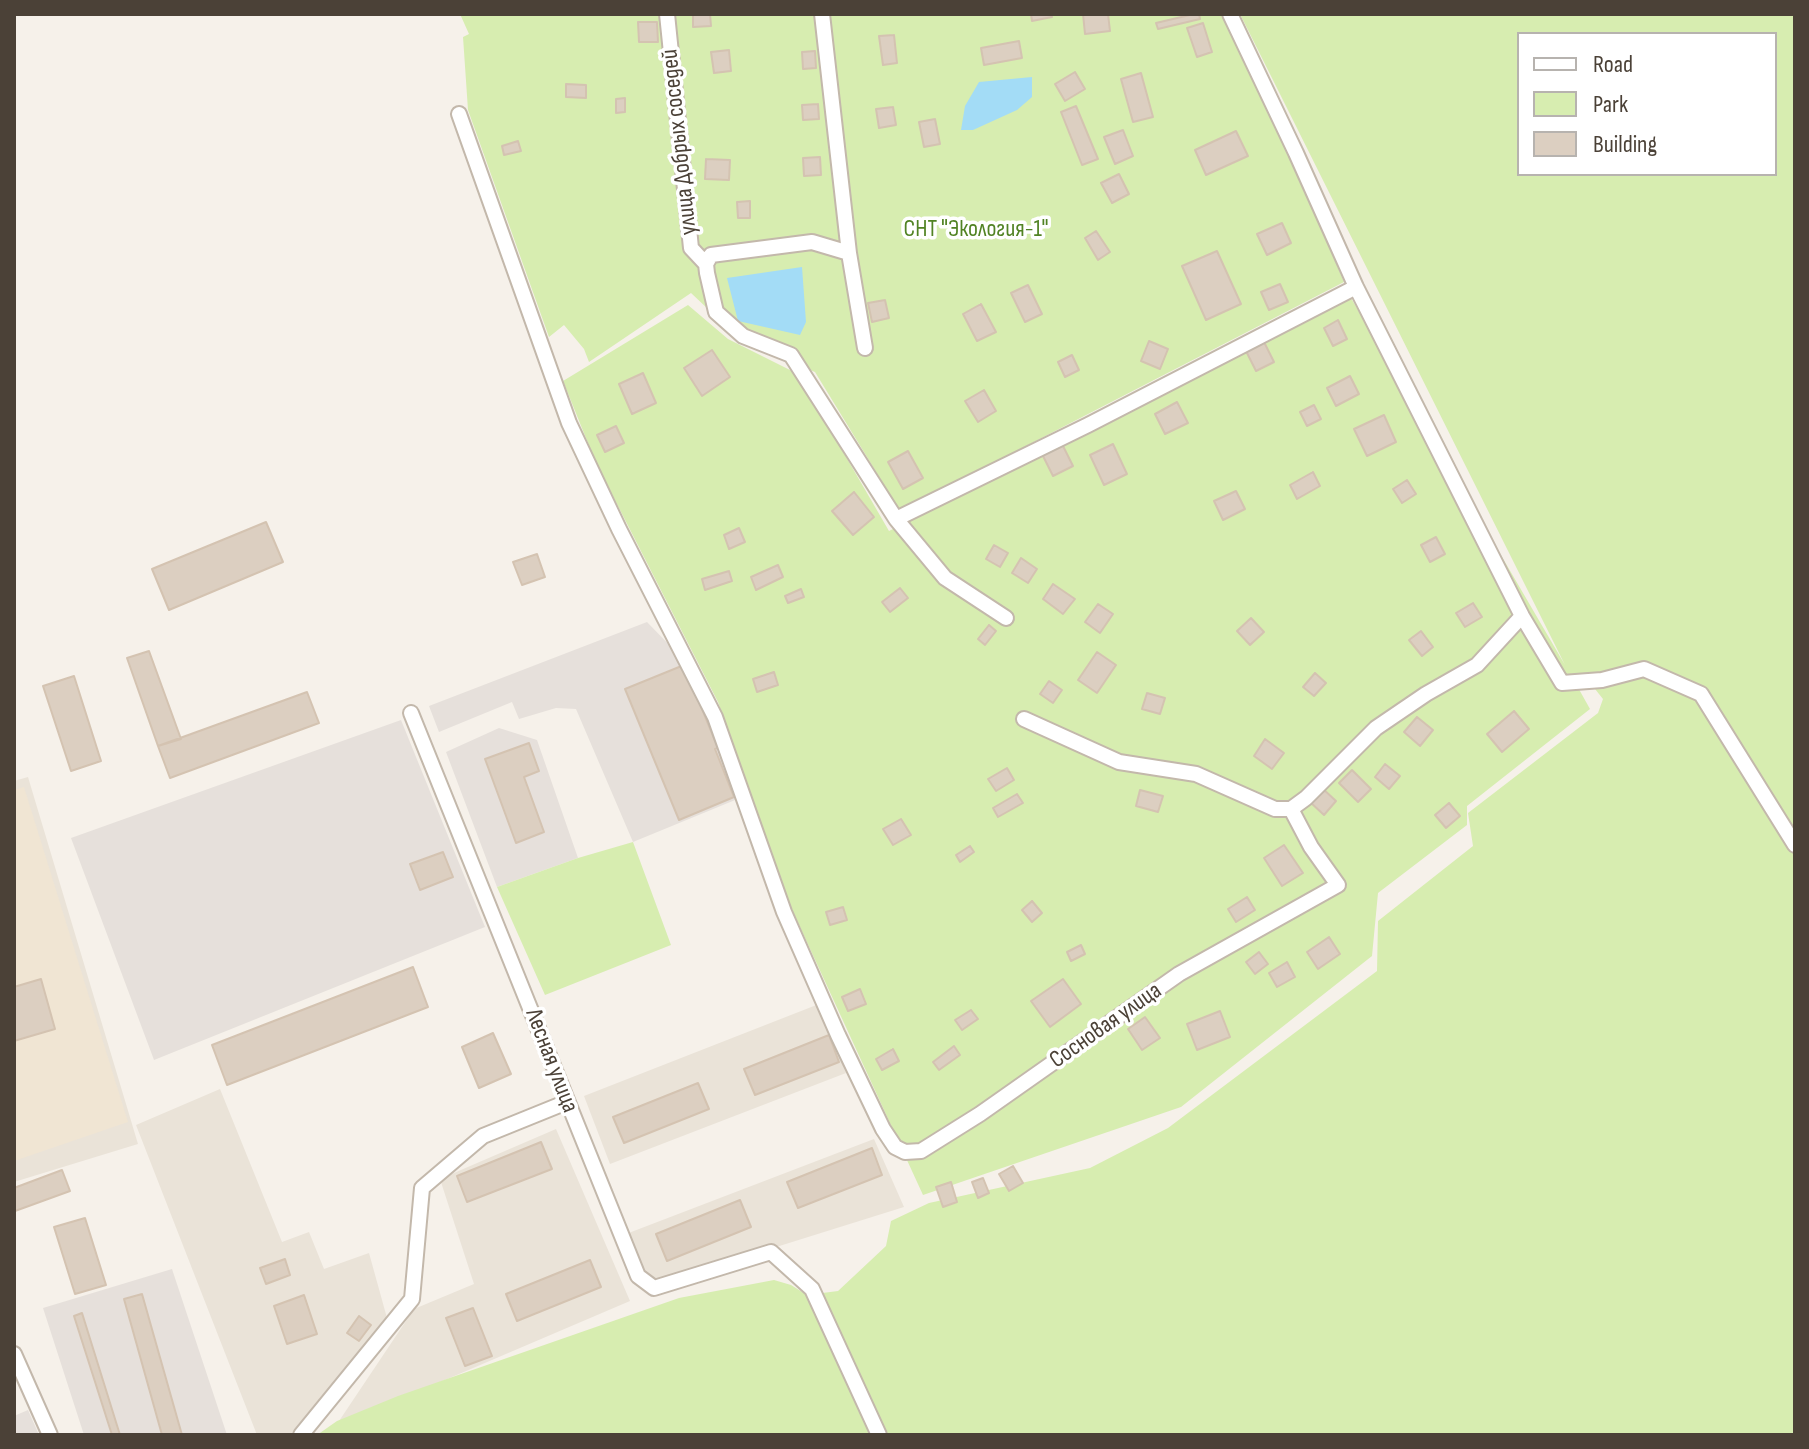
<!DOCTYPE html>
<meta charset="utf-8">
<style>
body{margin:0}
#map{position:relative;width:1809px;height:1449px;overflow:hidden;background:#f6f1ea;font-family:"Sofia Sans Condensed",sans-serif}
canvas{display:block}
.frame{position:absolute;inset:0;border:16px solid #4b4137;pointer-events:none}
.legend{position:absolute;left:1517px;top:32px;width:260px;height:144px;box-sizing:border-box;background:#fff;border:2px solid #b7b3af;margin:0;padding:10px 14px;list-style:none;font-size:24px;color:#4b4137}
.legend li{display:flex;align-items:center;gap:16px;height:40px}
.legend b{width:40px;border:2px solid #b7b3af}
</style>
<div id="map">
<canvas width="1809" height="1449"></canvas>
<div class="frame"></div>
<ul class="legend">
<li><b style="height:10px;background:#fff"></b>Road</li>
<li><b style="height:22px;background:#d7edb0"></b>Park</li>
<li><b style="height:22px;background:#dccfc1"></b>Building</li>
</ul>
</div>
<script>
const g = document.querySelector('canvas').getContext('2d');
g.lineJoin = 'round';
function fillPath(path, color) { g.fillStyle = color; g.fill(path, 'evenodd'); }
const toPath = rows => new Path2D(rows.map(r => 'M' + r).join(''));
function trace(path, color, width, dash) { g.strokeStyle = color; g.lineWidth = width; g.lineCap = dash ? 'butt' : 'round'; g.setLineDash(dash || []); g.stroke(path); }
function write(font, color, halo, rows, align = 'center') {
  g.font = font + ' "Sofia Sans Condensed",sans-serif'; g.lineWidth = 7; g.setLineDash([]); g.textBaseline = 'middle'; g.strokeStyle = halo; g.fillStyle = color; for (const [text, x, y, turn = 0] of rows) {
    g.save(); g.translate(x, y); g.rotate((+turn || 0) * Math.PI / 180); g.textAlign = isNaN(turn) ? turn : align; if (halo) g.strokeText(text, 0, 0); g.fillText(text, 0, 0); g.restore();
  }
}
const residential = toPath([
 [28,777,138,1144,14,1182,14,781],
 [819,1004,846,1073,610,1164,584,1096],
 [220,1089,282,1242,309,1232,324,1269,369,1253,387,1318,290,1435,257,1435,136,1125],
 [556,1129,630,1301,335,1427,414,1309,474,1284,440,1179],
 [874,1139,904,1207,658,1284,645,1276,626,1234]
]);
const industrial = toPath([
 [647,622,685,661,740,798,633,842,576,709,556,708,519,719,512,702,439,732,429,706],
 [401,720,485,927,154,1060,71,838],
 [499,728,537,740,578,858,497,887,446,752],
 [172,1269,227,1435,84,1435,43,1308],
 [28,1410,39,1435,14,1435,14,1416]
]);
const education = toPath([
 [24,787,128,1122,14,1161,14,790]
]);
const green = toPath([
 [460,14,1231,14,1344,282,900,511,815,372,743,342,691,293,589,362,584,349,564,325,549,337,468,110,463,37,469,34],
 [1240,14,1795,14,1795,1435,317,1435,337,1421,398,1396,679,1298,774,1280,791,1285,807,1295,838,1291,886,1246,891,1221,929,1203,1090,1168,1168,1128,1377,971,1378,921,1473,846,1468,813,1598,713,1603,699,1587,679,1571,675,1590,709,1467,806,1467,825,1378,893,1372,956,1181,1107,923,1195,783,890,718,702,596,463,563,381,688,305,728,339,798,374,889,531,1351,298,1565,665],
 [1519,34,1775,34,1775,174,1519,174],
 [633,842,671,945,545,995,497,887,578,858]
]);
const water = toPath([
 [1032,77,1032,97,1017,110,973,130,961,130,965,106,979,82],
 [802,267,806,322,800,335,738,321,727,278]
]);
const building = toPath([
 [693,14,710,14,711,26,693,27,693,14],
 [1031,14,1051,14,1052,17,1032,21,1031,14],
 [1083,14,1108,14,1110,31,1085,34,1083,14],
 [1194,14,1199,14,1200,19,1158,29,1156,23,1194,14],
 [638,22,657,22,658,42,639,42,638,22],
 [1203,23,1212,52,1197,57,1187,28,1203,23],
 [894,35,897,63,883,65,879,36,894,35],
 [1019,41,1022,58,984,65,981,48,1019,41],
 [729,50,731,71,714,73,711,52,729,50],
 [815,51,816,68,803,69,802,52,815,51],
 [1075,72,1085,89,1065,101,1055,84,1075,72],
 [1141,73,1153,117,1133,122,1121,79,1141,73],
 [566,84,586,85,586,98,566,97,566,84],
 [625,98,625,112,616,113,616,99,625,98],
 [818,104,819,119,803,120,802,105,818,104],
 [1076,106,1098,159,1082,165,1061,112,1076,106],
 [893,107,896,125,879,128,876,109,893,107],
 [935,119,940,144,924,147,919,122,935,119],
 [1123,130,1133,156,1115,164,1104,137,1123,130],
 [1236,131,1248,156,1206,175,1195,150,1236,131],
 [518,141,521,151,504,155,502,146,518,141],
 [820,157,821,175,804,176,803,158,820,157],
 [706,159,730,160,729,180,705,179,706,159],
 [1119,174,1129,194,1112,203,1101,183,1119,174],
 [750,201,750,218,738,218,737,202,750,201],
 [1282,223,1291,243,1267,255,1257,234,1282,223],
 [1096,231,1110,252,1098,260,1085,238,1096,231],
 [1217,251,1241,304,1206,320,1182,266,1217,251],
 [1280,284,1288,302,1269,310,1261,292,1280,284],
 [1028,285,1042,314,1025,322,1011,293,1028,285],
 [885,300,889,318,872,322,868,303,885,300],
 [981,304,996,332,977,341,963,314,981,304],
 [1338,320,1347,339,1333,346,1324,328,1338,320],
 [1149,341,1168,349,1160,369,1141,361,1149,341],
 [1264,342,1274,362,1256,371,1246,351,1264,342],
 [712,350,730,377,702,396,684,368,712,350],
 [1072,355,1079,370,1065,377,1058,362,1072,355],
 [643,373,656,403,632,414,619,384,643,373],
 [1350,376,1359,394,1336,406,1327,388,1350,376],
 [984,390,996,411,978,422,965,401,984,390],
 [1177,402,1188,423,1165,434,1155,414,1177,402],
 [1314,405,1321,419,1307,426,1300,412,1314,405],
 [1384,415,1396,442,1367,456,1354,429,1384,415],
 [616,426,624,443,605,452,597,435,616,426],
 [1062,444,1073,466,1053,476,1042,454,1062,444],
 [1113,444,1127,474,1104,485,1090,455,1113,444],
 [908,451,923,478,903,489,888,462,908,451],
 [1313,472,1320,486,1297,499,1290,485,1313,472],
 [1407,480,1416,494,1402,503,1393,489,1407,480],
 [1236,491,1245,509,1223,520,1214,501,1236,491],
 [854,492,874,517,853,535,832,511,854,492],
 [266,522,283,562,169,610,152,569,266,522],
 [739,528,745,542,729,549,724,535,739,528],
 [1436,537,1445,554,1430,562,1421,545,1436,537],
 [994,545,1008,553,1000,567,986,559,994,545],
 [537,554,545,577,522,585,513,562,537,554],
 [1021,558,1037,569,1028,583,1012,573,1021,558],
 [778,565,783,577,756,590,751,577,778,565],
 [729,571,732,581,705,590,702,579,729,571],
 [1053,584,1075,599,1063,614,1043,599,1053,584],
 [900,588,908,598,890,612,882,602,900,588],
 [801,589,804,597,788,603,785,596,801,589],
 [1473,603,1482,617,1465,627,1456,613,1473,603],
 [1098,604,1113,614,1100,633,1085,622,1098,604],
 [1251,618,1264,632,1250,645,1237,631,1251,618],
 [989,625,996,631,985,645,978,639,989,625],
 [1421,631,1433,647,1422,656,1409,640,1421,631],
 [149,651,181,739,158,746,127,658,149,651],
 [1097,652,1116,665,1097,693,1078,680,1097,652],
 [684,665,718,748,715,749,734,797,679,820,625,689,684,665],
 [774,672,778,685,757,692,753,679,774,672],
 [1315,673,1326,683,1314,696,1303,687,1315,673],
 [74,676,101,761,71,771,43,686,74,676],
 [1049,681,1062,690,1053,703,1040,694,1049,681],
 [307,692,319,723,170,778,158,746,307,692],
 [1147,693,1165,698,1160,714,1142,709,1147,693],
 [1514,711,1529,729,1502,752,1487,734,1514,711],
 [1417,717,1433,730,1420,746,1404,732,1417,717],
 [1265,739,1284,753,1272,769,1254,756,1265,739],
 [529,743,539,771,524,777,544,832,516,843,485,759,529,743],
 [1385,764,1400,776,1389,789,1375,777,1385,764],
 [1007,768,1014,780,996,791,988,779,1007,768],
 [1352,770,1371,789,1358,802,1339,783,1352,770],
 [1322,788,1336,801,1324,815,1310,802,1322,788],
 [1140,790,1163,796,1158,812,1136,806,1140,790],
 [1017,794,1023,803,998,817,993,808,1017,794],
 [1449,803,1460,816,1446,828,1435,815,1449,803],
 [901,819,911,835,893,845,883,829,901,819],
 [1284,845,1303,873,1282,886,1264,858,1284,845],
 [970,846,974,852,960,862,956,855,970,846],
 [443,852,453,877,420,890,410,864,443,852],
 [1247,897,1255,910,1236,922,1228,909,1247,897],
 [1032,901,1042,913,1032,922,1022,910,1032,901],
 [843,907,847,920,830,925,826,912,843,907],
 [1329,937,1340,954,1318,969,1307,952,1329,937],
 [1081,945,1085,954,1071,961,1067,952,1081,945],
 [1259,952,1268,964,1255,974,1246,962,1259,952],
 [1287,962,1295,977,1277,987,1269,973,1287,962],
 [413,967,428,1007,227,1085,212,1045,413,967],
 [41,979,55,1029,14,1041,14,987,41,979],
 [1063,979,1081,1004,1050,1027,1031,1001,1063,979],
 [860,989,866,1004,848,1011,842,997,860,989],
 [971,1010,978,1019,962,1030,955,1020,971,1010],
 [1220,1011,1230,1037,1197,1050,1187,1024,1220,1011],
 [1145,1017,1160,1038,1142,1050,1128,1029,1145,1017],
 [493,1033,511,1074,479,1088,462,1047,493,1033],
 [829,1035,839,1062,755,1095,744,1069,829,1035],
 [954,1046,960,1055,939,1070,933,1062,954,1046],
 [893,1049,899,1061,882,1070,876,1059,893,1049],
 [698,1083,709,1109,624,1143,613,1117,698,1083],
 [541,1142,552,1169,467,1202,457,1176,541,1142],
 [872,1148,882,1175,798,1208,787,1182,872,1148],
 [1013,1166,1023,1183,1009,1191,999,1174,1013,1166],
 [62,1170,70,1191,15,1211,14,1188,62,1170],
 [983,1178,989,1193,978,1198,972,1182,983,1178],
 [951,1182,957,1202,943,1207,936,1187,951,1182],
 [740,1200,751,1227,667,1261,656,1234,740,1200],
 [85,1218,106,1285,75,1294,54,1227,85,1218],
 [285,1259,290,1275,266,1284,260,1268,285,1259],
 [590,1260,601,1287,517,1321,506,1294,590,1260],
 [142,1294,182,1435,162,1435,124,1299,142,1294],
 [304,1295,317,1334,287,1344,274,1306,304,1295],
 [473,1308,492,1356,465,1366,446,1318,473,1308],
 [82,1313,120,1435,112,1435,74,1316,82,1313],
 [359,1316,371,1325,359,1341,347,1333,359,1316]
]);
const street = toPath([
 [667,14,691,248,706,264],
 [822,14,849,253,812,242,711,255,706,264,707,273,716,312,743,336,791,355,896,519,1088,425,1356,287],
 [1230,14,1296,153,1356,287,1522,616,1562,683,1602,680,1644,669,1701,694,1795,845],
 [459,114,569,423,619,529,715,717,784,912,838,1035,883,1129,895,1147,905,1152,921,1151,980,1114,1179,974,1338,885,1311,847,1291,809,1306,798,1376,728,1426,694,1477,665,1522,616],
 [849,253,865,348],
 [896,519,945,578,1006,618],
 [411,713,638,1276,654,1288,771,1252,812,1289,879,1435],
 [1024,719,1119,762,1196,774,1275,809,1291,809],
 [14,1354,50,1435],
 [301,1435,412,1299,422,1188,483,1136,567,1102]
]);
const streetNames = [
 ["улица Добрых соседей",680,142,-96],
 ["Сосновая улица",1106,1026,-35],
 ["Лесная улица",551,1061,69]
];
const parkNames = [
 ["СНТ \"Экология-1\"",976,230]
];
fillPath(residential, '#eae3d8');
fillPath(industrial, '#e6e0db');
fillPath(education, '#f0e5d3');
fillPath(green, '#d7edb0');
fillPath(water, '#a3dcf6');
fillPath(building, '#dccfc1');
trace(building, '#d4c3b1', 2);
trace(street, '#c3b8ab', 18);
trace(street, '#fff', 14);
write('24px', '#4b4137', '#fff', streetNames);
write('24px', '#518324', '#fff', parkNames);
</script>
